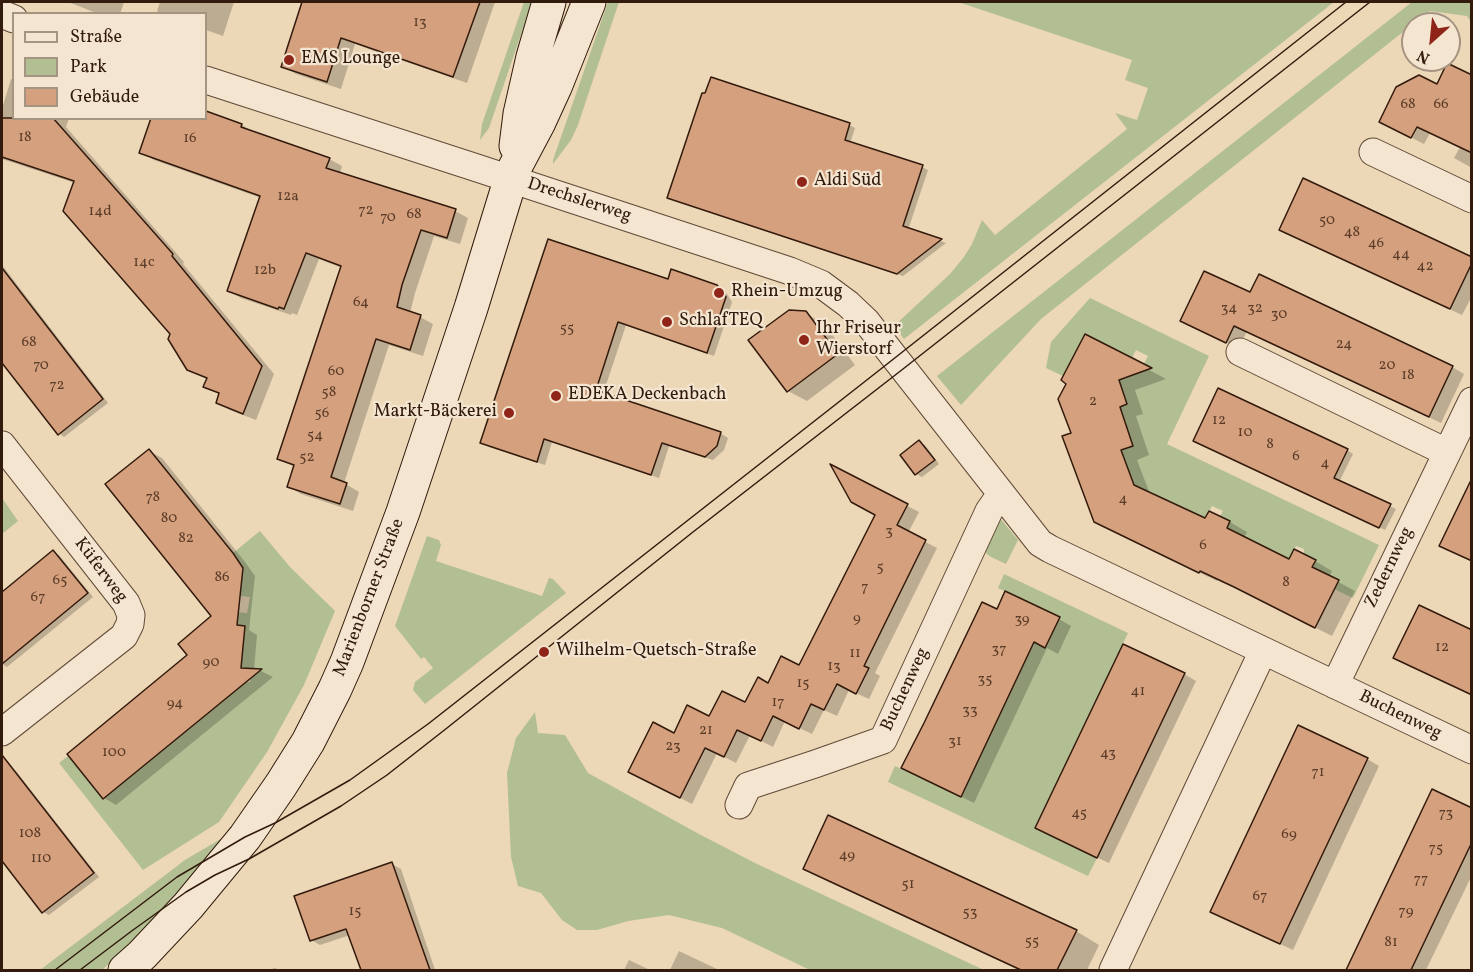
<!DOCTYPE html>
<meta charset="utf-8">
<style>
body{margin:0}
#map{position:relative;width:1473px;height:972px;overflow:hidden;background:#ecd7b7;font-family:Vollkorn,serif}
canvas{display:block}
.frame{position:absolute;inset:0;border:3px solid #321a0c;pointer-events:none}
.legend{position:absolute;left:12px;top:12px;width:195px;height:108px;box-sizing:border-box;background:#f3e5d0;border:2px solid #a69482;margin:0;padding:8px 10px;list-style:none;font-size:18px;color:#321a0c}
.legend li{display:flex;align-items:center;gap:12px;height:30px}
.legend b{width:30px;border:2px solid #a69482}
.north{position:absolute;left:1401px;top:12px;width:60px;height:60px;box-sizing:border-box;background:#f3e5d0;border:2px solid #a69482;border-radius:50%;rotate:207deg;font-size:16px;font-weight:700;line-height:24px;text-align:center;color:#321a0c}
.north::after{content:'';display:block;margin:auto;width:21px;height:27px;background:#8f2418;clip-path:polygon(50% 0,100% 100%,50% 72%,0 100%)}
</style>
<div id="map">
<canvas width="1473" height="972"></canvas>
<div class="frame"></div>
<ul class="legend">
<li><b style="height:8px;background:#f3e5d0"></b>Straße</li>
<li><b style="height:16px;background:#b2bf93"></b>Park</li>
<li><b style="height:16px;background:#d5a07d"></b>Gebäude</li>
</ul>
<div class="north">N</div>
</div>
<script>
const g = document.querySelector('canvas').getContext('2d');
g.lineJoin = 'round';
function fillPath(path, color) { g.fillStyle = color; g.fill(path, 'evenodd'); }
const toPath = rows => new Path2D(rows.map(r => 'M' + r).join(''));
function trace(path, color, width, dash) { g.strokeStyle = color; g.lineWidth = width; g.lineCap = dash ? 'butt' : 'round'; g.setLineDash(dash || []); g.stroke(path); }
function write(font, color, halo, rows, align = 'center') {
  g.font = font + ' Vollkorn,serif'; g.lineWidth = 4.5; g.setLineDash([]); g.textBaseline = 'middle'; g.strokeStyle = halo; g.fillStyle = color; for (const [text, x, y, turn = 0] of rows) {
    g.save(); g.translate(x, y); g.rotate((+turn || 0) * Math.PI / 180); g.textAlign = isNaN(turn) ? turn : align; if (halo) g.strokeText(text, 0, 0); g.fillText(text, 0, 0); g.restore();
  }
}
const green = toPath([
 [524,2,532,2,489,128,480,140,482,124],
 [608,2,619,2,578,125,571,140,553,164,553,160],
 [958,2,1334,2,904,339,894,326,950,274,964,257,972,244,982,220,995,235,1127,129,1115,113,1137,120,1148,88,1125,80,1132,60],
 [1412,2,1471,2,1471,22,1467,16,1430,11,1413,24,1041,319,961,405,937,376],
 [1090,298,1209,356,1167,444,1379,545,1353,598,1334,589,1338,579,1312,567,1316,560,1304,554,1304,549,1296,546,1289,559,1227,528,1230,521,1220,516,1223,511,1212,506,1205,518,1148,492,1127,492,1121,450,1111,421,1123,416,1120,407,1127,404,1107,384,1139,373,1148,356,1136,350,1132,358,1085,334,1063,376,1046,368,1051,342],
 [2,498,18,521,2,534],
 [1000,518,1018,540,1006,564,991,557,987,554,984,548],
 [260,531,290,567,335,611,304,685,267,752,219,822,143,870,59,763,68,756,103,799,224,700,214,687,244,682,250,682,252,669,241,668,245,626,211,623,211,610,247,613,250,597,240,596,243,568,233,553],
 [427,536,439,540,441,545,436,561,542,596,549,578,553,579,566,593,425,704,413,690,415,682,433,668,424,657,421,659,395,626],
 [1004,574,1128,633,1035,828,1097,858,1088,876,888,782,895,766,961,797,1034,642,1044,648,1049,612,998,588],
 [535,712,538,733,565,735,588,773,699,834,755,863,984,970,810,970,722,928,669,915,628,921,597,930,577,930,562,920,541,893,518,886,511,857,507,773,516,738],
 [224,837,153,924,102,970,40,970,185,860]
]);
const shadow = toPath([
 [68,2,124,2,120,14,99,14],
 [160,2,234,2,223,36,206,30,206,14,161,14,157,11],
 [303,2,495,2,467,83,355,44,341,89,296,74,283,67],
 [1472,76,1472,168,1454,158,1460,147,1430,133,1424,144,1394,129,1438,86],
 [11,79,14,80,14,118,69,118,66,127,184,262,183,264,274,374,256,420,230,410,218,402,220,394,205,386,208,379,188,368,171,334,75,183,2,159,2,109],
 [706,95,849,125,855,128,850,143,922,167,928,170,908,230,946,243,903,276,675,201,669,197],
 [206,113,242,125,255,133,329,159,342,166,340,174,455,211,468,218,460,244,434,236,415,293,410,313,420,317,433,324,423,356,389,345,344,483,359,492,353,511,301,494,288,486,295,467,278,459,342,268,319,259,297,315,292,313,291,315,241,298,228,291,261,198,154,160,141,152,206,118],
 [1293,236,1472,258,1472,296,1462,315],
 [549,241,669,281,716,287,725,291,732,302,714,356,626,325,603,394,720,433,728,438,724,450,713,460,669,446,659,478,552,442,545,465,489,447,482,442],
 [2,265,108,403,64,437,59,433,2,360],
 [1251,294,1452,367,1464,374,1441,423,1247,331,1239,348,1194,328],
 [805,313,824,324,855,365,807,401,788,391],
 [1086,336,1166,379,1135,390,1143,414,1136,416,1149,455,1137,460,1150,494,1206,520,1210,513,1230,522,1247,532,1244,538,1290,561,1315,561,1332,571,1329,577,1355,591,1332,636,1252,596,1217,580,1217,581,1112,531,1073,434],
 [919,442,925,445,939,464,922,477,916,474],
 [1201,443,1347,450,1353,454,1339,482,1396,509,1385,530],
 [149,451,162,458,245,562,255,576,249,630,257,635,254,670,261,671,273,677,116,805,104,798,213,616],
 [834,468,919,512,908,533,937,548,875,673,880,676,869,699,849,690,837,716,824,710,812,734,785,721,773,747,750,735,736,763,717,753,692,804,642,778,675,735,710,718,746,704,769,685,799,667,876,514],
 [53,552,59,555,93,597,7,667,2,664,2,594],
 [998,611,1059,619,1071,626,1058,654,1047,648,974,803,903,768],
 [1184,674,1196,681,1109,863,1049,835],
 [1367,759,1379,766,1293,950,1224,918],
 [10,767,16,771,99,877,49,915,43,912,2,859,2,774],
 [1432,791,1472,810,1472,875,1426,970,1347,970],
 [392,864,401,869,435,970,363,970,350,935,320,945,311,940],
 [805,868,1076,931,1099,945,1087,970,1019,970,829,882],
 [679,951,719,970,670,970],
 [629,960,650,970,624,970],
 [275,968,280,970,267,970]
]);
const building = toPath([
 [302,2,480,2,453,77,341,38,327,82,281,67,302,2],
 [1447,63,1472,75,1472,153,1417,127,1411,138,1379,122,1396,87,1419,75,1437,84,1447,63],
 [711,77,850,123,845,140,923,165,903,226,942,239,897,274,667,198,702,93,705,93,711,77],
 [206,111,242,124,241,127,330,158,326,168,456,209,447,238,421,230,402,285,397,307,421,315,410,350,376,339,331,477,347,483,340,504,287,487,294,465,277,459,341,266,306,253,284,309,279,307,278,309,227,291,260,196,139,153,151,118,206,118,206,111],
 [2,118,53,118,173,254,172,256,262,366,243,414,216,403,219,393,203,387,207,378,187,370,168,339,170,334,63,211,74,181,2,157,2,118],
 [1303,178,1472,257,1472,263,1450,309,1279,230,1303,178],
 [548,239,668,279,671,269,717,285,726,297,707,353,618,322,596,390,721,432,717,446,705,457,662,443,651,475,544,439,537,462,480,443,548,239],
 [2,268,103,399,58,435,2,363,2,268],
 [1204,271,1250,292,1259,274,1453,366,1429,417,1234,326,1226,343,1180,321,1204,271],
 [789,310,806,311,838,354,787,392,748,340,789,310],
 [1085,334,1152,368,1119,380,1127,404,1120,407,1133,446,1121,450,1134,485,1205,518,1209,511,1230,521,1227,528,1289,559,1294,549,1316,560,1312,567,1339,580,1315,628,1234,587,1200,571,1199,573,1094,522,1062,436,1071,433,1058,399,1066,384,1061,380,1085,334],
 [1218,388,1348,449,1334,478,1391,504,1379,528,1193,441,1218,388],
 [919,440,935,460,915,475,900,455,919,440],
 [149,449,233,553,243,568,237,625,245,626,241,668,262,669,103,799,67,754,187,655,178,644,211,616,105,484,149,449],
 [830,464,908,504,897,525,926,540,864,666,869,668,856,694,837,684,824,710,811,704,799,729,773,716,761,741,737,730,724,757,705,748,680,798,628,772,653,722,674,733,687,705,709,716,722,691,745,702,758,677,768,683,781,656,799,665,875,515,851,502,830,464],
 [1472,478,1472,561,1439,546,1472,478],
 [53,550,88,593,2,664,2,592,53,550],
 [1005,591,1060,617,1045,648,1034,642,961,797,901,768,924,723,982,602,997,609,1005,591],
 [1419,605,1472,630,1472,695,1393,658,1419,605],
 [1123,644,1185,673,1097,858,1035,828,1123,644],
 [1298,725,1368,758,1280,944,1210,912,1298,725],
 [2,755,94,873,42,913,2,861,2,755],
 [1432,789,1472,808,1472,842,1440,909,1411,970,1346,970,1432,789],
 [828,815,1077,930,1057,970,1021,970,803,869,828,815],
 [392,862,430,970,361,970,346,929,310,941,294,896,392,862]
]);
const street = toPath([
 [2,14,14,19],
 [206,80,477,168,790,271,821,284,848,304,866,321,1040,543,1050,549,1472,750],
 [1373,152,1472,199],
 [1240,352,1446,452],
 [2,445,126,603,131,615,130,624,124,636,2,732],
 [1335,685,1472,401],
 [739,805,748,786,815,764,883,740,989,511,996,501,1001,495],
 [1113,970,1263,651]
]);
const secondary = toPath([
 [516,146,520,114,533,57,549,2],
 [125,970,142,955,188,906,245,837,281,785,308,742,335,689,347,662,403,512,471,308,513,171,539,122,555,87,589,2]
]);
const tram = toPath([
 [55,970,177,877,245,837,275,823,350,780,428,724,877,372,1346,2],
 [80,970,133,930,186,892,215,875,249,859,341,806,387,775,447,728,693,532,903,369,1370,2]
]);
const markers = [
 [289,60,6,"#8f2418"],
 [802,182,6,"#8f2418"],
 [719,293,6,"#8f2418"],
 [667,322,6,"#8f2418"],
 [804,340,6,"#8f2418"],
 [556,396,6,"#8f2418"],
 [509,413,6,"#8f2418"],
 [544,652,6,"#8f2418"]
];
const numberNames = [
 ["13",420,23],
 ["68",1408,105],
 ["66",1441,105],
 ["18",25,138],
 ["16",190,139],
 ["12a",288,197],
 ["72",366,211],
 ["14d",100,212],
 ["68",414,215],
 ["70",388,218],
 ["50",1327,221],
 ["48",1352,233],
 ["46",1376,244],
 ["44",1401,255],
 ["14c",144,263],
 ["42",1425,267],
 ["12b",265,271],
 ["64",361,303],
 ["34",1229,309],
 ["32",1255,309],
 ["30",1279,315],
 ["55",567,329],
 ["68",29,343],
 ["24",1344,345],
 ["70",41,366],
 ["20",1387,366],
 ["60",336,372],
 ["18",1408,376],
 ["72",57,386],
 ["58",329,393],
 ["2",1093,402],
 ["56",322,414],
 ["12",1219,421],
 ["10",1245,433],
 ["54",315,436],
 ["8",1270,445],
 ["6",1296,457],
 ["52",307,458],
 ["4",1325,464],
 ["78",153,498],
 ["4",1123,500],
 ["80",169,519],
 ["3",889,532],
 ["82",186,539],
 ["6",1203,546],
 ["5",880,568],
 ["86",222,578],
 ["65",60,581],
 ["8",1286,583],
 ["7",865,588],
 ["67",38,598],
 ["9",857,619],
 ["39",1022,620],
 ["12",1442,648],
 ["37",999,650],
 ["11",855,654],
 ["90",211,663],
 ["13",834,667],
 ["35",985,680],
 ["15",803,684],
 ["41",1138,692],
 ["17",778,703],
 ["94",175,704],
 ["33",970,711],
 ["21",706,731],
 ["31",955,742],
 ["23",673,747],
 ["100",114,753],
 ["43",1108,754],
 ["71",1318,773],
 ["45",1079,814],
 ["73",1446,814],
 ["108",30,834],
 ["69",1289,835],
 ["75",1436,849],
 ["49",847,856],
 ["110",41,859],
 ["77",1421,880],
 ["51",908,885],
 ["67",1260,897],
 ["15",355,912],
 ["79",1406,912],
 ["53",970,913],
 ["55",1032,942],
 ["81",1391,943]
];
const poiNames = [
 ["EMS Lounge",301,60],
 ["Aldi Süd",814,182],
 ["Rhein-Umzug",731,293],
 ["SchlafTEQ",679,322],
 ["Ihr Friseur",816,330],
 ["Wierstorf",816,351],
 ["EDEKA Deckenbach",568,396],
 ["Markt-Bäckerei",497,413,"right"],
 ["Wilhelm-Quetsch-Straße",556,652]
];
const streetNames = [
 ["Drechslerweg",579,201,18],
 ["Zedernweg",1390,568,-64],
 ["Küferweg",100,571,53],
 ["Marienborner Straße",370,598,-69],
 ["Buchenweg",906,690,-65],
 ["Buchenweg",1400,716,26]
];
fillPath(green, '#b2bf93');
fillPath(shadow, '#0003');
fillPath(building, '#d5a07d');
trace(building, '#321a0c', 1.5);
trace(street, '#604937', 29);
trace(secondary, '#321a0c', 35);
trace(street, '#f3e5d0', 27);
trace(secondary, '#f3e5d0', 33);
trace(tram, '#321a0c', 1.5);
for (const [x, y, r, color] of markers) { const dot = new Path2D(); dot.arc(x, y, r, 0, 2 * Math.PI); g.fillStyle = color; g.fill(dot); trace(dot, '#f3e5d0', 2); }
write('15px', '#5b3c28', null, numberNames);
write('18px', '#321a0c', '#f3e5d0', poiNames, 'left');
write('18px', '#321a0c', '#f3e5d0', streetNames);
</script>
